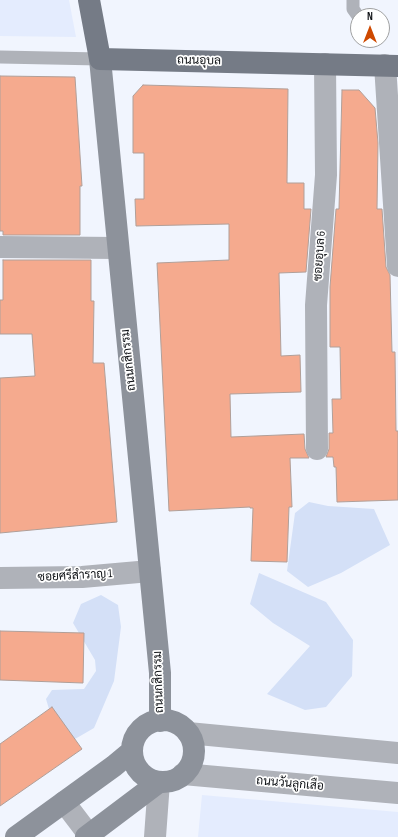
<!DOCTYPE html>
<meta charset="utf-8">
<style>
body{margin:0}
#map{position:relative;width:398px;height:837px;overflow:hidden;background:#f1f5fe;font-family:"Sofia Sans Condensed",sans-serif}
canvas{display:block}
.north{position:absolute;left:350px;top:8px;width:40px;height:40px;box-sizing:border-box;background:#fff;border:1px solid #9fa0a1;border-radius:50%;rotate:0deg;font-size:11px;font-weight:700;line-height:16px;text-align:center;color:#0e1115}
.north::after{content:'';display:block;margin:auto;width:14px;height:18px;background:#ce4900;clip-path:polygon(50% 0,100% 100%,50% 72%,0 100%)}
</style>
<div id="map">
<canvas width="398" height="837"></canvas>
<div class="north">N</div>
</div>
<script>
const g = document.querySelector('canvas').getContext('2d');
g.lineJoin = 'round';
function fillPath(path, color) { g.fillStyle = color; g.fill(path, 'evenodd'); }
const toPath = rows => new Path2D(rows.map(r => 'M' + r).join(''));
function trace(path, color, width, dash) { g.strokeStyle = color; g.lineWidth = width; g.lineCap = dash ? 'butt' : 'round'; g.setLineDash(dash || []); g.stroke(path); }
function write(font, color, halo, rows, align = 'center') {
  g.font = font + ' "Sofia Sans Condensed",Sarabun,sans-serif'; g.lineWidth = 3.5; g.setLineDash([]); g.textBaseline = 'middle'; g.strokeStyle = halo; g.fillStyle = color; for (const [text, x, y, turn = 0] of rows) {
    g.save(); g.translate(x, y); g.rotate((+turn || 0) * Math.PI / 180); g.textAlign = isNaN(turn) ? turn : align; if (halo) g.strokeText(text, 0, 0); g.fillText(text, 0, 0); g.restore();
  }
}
const built = toPath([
 [0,0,69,0,76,37,0,36],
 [202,795,398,812,398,837,198,837]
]);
const green = toPath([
 [309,502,328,506,374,509,390,545,341,573,308,587,287,571,295,513],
 [259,573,326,602,353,640,352,676,326,707,305,710,267,694,310,646,273,623,250,604],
 [101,595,118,605,121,627,114,681,94,728,75,739,55,729,46,699,52,690,84,689,96,671,95,660,73,623,81,604]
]);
const building = toPath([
 [0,76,75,77,82,186,80,186,80,235,3,235,3,231,0,231,0,76],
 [143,85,288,89,287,183,304,183,304,209,311,209,306,272,279,273,281,356,300,355,301,392,230,394,231,437,304,434,305,449,309,458,290,458,292,507,289,507,287,562,251,561,253,508,250,508,250,507,169,511,157,263,229,260,229,224,136,226,135,199,144,199,144,153,133,153,133,96,143,85],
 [342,90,359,90,375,108,378,143,377,209,382,209,386,267,390,275,392,352,395,352,396,431,398,431,398,500,337,502,336,467,334,467,333,457,326,457,329,449,329,433,333,433,332,399,341,399,340,347,330,347,330,287,336,209,339,209,342,90],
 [3,260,91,260,91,301,94,301,93,363,104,363,117,522,0,533,0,378,35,376,32,334,0,334,0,300,3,300,3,260],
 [0,631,84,633,83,683,0,680,0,631],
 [52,707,82,749,0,806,0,744,52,707]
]);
const service = toPath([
 [353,0,353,9,358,16],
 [0,57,100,59]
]);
const minor = toPath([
 [385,65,398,266],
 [0,247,118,248],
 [317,449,316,305,326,175,325,64],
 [0,578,82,577,150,571],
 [155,837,159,782]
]);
const tertiary = toPath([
 [188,733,398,753],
 [183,774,398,793],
 [64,802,89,835]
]);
const secondary = toPath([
 [100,59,160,673,160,721],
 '132 751a31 31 0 1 1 62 0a31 31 0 1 1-62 0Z',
 [16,837,114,766,132,751],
 [86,837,159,782]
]);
const primary = toPath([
 [89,0,100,59,398,66]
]);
const streetNames = [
 ["ถนนอุบล",199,61,1],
 ["ซอยอุบล 6",320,256,-86],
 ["ถนนกสิกรรม",129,360,-96],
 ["ซอยศรีสำราญ 1",75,576,-3],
 ["ถนนกสิกรรม",159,682,-92],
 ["ถนนวันลูกเสือ",290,784,5]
];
fillPath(built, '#e4ecfe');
fillPath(green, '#d4e0f7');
fillPath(building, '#f5aa8e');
trace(building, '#b09f99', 1);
trace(service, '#afb2b9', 13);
trace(minor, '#afb2b9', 22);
trace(tertiary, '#afb2b9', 22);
trace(secondary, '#8d929b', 22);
trace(primary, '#757b86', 22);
write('12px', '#0e1115', '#fff', streetNames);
</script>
